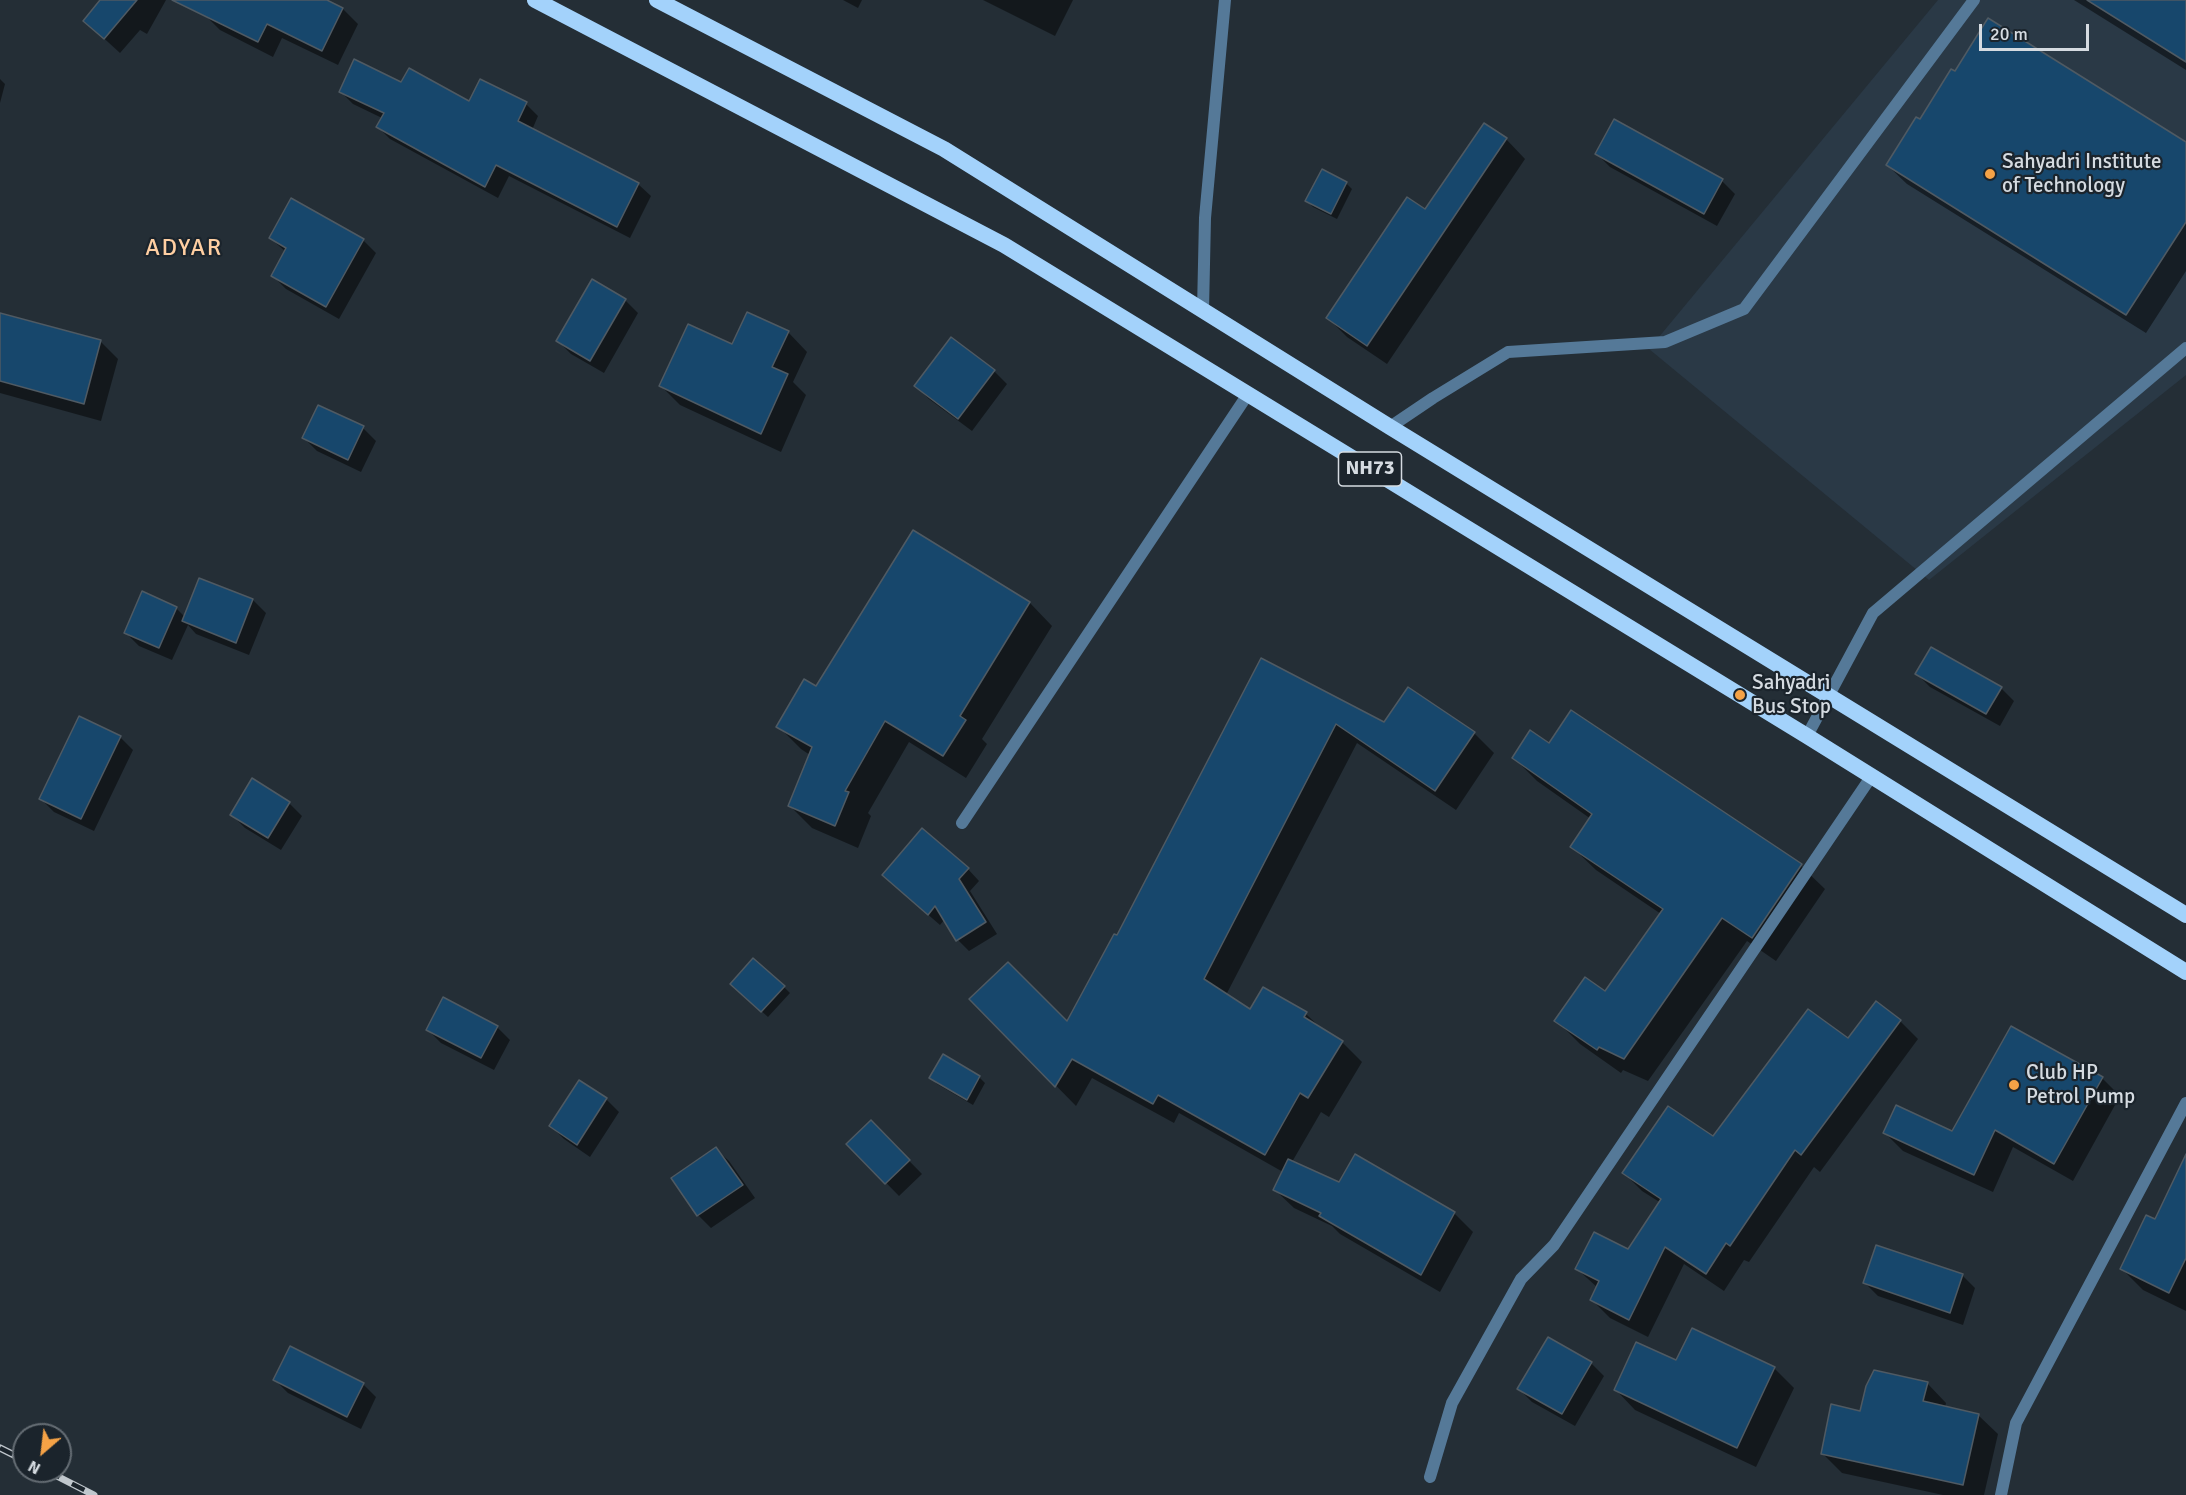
<!DOCTYPE html>
<style>
body{margin:0}
#map{position:relative;width:2186px;height:1495px;overflow:hidden;background:#242e36;font-family:Signika,sans-serif}
canvas{display:block}
.north{position:absolute;left:12px;top:1423px;width:60px;height:60px;box-sizing:border-box;background:#1b242c;border:2px solid #656d74;border-radius:50%;rotate:208deg;font-size:16px;font-weight:700;line-height:24px;text-align:center;color:#d5dbe1}
.north::after{content:'';display:block;margin:auto;width:21px;height:27px;background:#f5a246;clip-path:polygon(50% 0,100% 100%,50% 72%,0 100%)}
.scale{position:absolute;left:1979px;top:24px;width:110px;height:27px;box-sizing:border-box;border:3px solid #d5dbe1;border-top:0;padding-left:8px;font-size:18px;line-height:21px;white-space:nowrap;color:#d5dbe1;-webkit-text-stroke:4px #1b242c;paint-order:stroke}
</style>
<div id="map">
<canvas width="2186" height="1495"></canvas>
<div class="north">N</div>
<div class="scale">20 m</div>
</div>
<script>
const g = document.querySelector('canvas').getContext('2d');
g.lineJoin = 'round';
function fillPath(path, color) { g.fillStyle = color; g.fill(path, 'evenodd'); }
const toPath = rows => new Path2D(rows.map(r => 'M' + r).join(''));
function trace(path, color, width, dash) { g.strokeStyle = color; g.lineWidth = width; g.lineCap = dash ? 'butt' : 'round'; g.setLineDash(dash || []); g.stroke(path); }
function write(font, color, halo, rows, align = 'center') {
  g.font = font + ' Signika,sans-serif'; g.lineWidth = 4.5; g.setLineDash([]); g.textBaseline = 'middle'; g.strokeStyle = halo; g.fillStyle = color; for (const [text, x, y, turn = 0] of rows) {
    g.save(); g.translate(x, y); g.rotate((+turn || 0) * Math.PI / 180); g.textAlign = isNaN(turn) ? turn : align; if (halo) g.strokeText(text, 0, 0); g.fillText(text, 0, 0); g.restore();
  }
}
const built = toPath([
 [1938,0,2186,0,2186,375,1929,580,1649,349]
]);
const shadow = toPath([
 [102,0,166,0,147,34,140,30,120,53,85,21],
 [177,0,324,0,343,9,358,24,338,65,282,38,273,57,220,30,205,15],
 [843,0,862,0,858,8],
 [983,0,1073,0,1055,36],
 [2074,0,2186,0,2186,70],
 [0,79,5,84,0,103],
 [402,84,470,103,526,104,538,116,532,130,638,184,651,196,630,238,509,176,498,198,390,139,378,127,382,118,353,104,341,92],
 [1506,139,1525,159,1387,364,1347,337,1328,318],
 [2186,144,2186,271,2146,333,1907,184,1887,165],
 [1597,154,1722,181,1735,194,1717,226,1610,167],
 [1346,183,1352,189,1337,219,1313,207,1307,201],
 [270,238,363,240,376,253,339,319,286,289,273,276,286,252],
 [625,300,638,313,604,373,571,354,558,341],
 [0,315,100,341,118,359,101,421,0,393],
 [788,332,807,352,793,382,806,395,781,452,680,405,661,386,733,346],
 [994,371,1007,384,972,431,929,399,916,386],
 [363,428,376,441,361,472,317,451,304,438],
 [913,532,1030,603,1052,626,982,739,987,744,966,778,909,742,868,813,871,816,858,848,812,828,789,805,810,755,801,749,778,726,816,688],
 [200,580,253,600,266,613,249,655,196,634,188,625,172,660,139,646,126,633,176,608,185,617],
 [1262,660,1384,724,1474,733,1494,753,1456,810,1357,743,1226,995,1250,1011,1306,1014,1324,1031,1342,1042,1362,1062,1329,1117,1321,1112,1292,1162,1339,1184,1454,1213,1473,1232,1440,1292,1340,1234,1332,1226,1294,1208,1275,1190,1283,1172,1179,1113,1174,1123,1092,1078,1076,1106,971,999,1067,1023,1117,937],
 [1917,674,2001,688,2014,701,2000,726,1930,687],
 [79,718,120,737,133,750,94,831,54,812,41,799],
 [1550,745,1801,866,1825,889,1776,961,1747,941,1648,1081,1623,1070,1621,1073,1580,1044,1556,1020,1606,993,1661,914,1596,870,1572,847,1591,819,1537,781,1514,758],
 [253,780,289,803,302,816,281,850,245,828,232,815],
 [968,869,979,881,970,891,997,934,969,951,958,940,945,919,940,925,895,886],
 [784,987,790,993,768,1017,738,990],
 [1900,1021,1918,1039,1820,1172,1814,1167,1749,1262,1744,1260,1724,1291,1684,1264,1648,1337,1610,1318,1592,1300,1598,1288,1577,1269,1629,1251,1661,1203,1642,1191,1624,1173,1714,1138,1849,1041],
 [497,1027,510,1040,494,1070,441,1043,428,1030],
 [2012,1028,2102,1078,2120,1096,2073,1181,2013,1147,1993,1192,1903,1151,1885,1133,1953,1133],
 [979,1077,985,1083,973,1105,937,1084,931,1078],
 [580,1082,606,1099,619,1112,590,1157,564,1139,551,1126],
 [871,1122,922,1174,899,1196,848,1144],
 [716,1149,729,1161,755,1198,711,1228,698,1215,673,1178],
 [2186,1158,2186,1311,2143,1290,2122,1269,2156,1221],
 [1962,1275,1975,1288,1963,1325,1878,1296,1865,1283],
 [1677,1362,1774,1368,1794,1388,1756,1467,1635,1410,1616,1390],
 [1591,1363,1604,1376,1575,1426,1532,1402,1519,1389],
 [275,1380,363,1384,376,1397,361,1429,288,1393],
 [1927,1383,1946,1403,1945,1408,1978,1415,1998,1434,1984,1495,1943,1495,1842,1473,1823,1454,1862,1413]
]);
const building = toPath([
 [100,0,137,0,104,39,83,21,100,0],
 [172,0,327,0,343,8,322,51,267,24,258,42,172,0],
 [2087,0,2186,0,2186,62,2087,0],
 [1988,18,2186,142,2186,222,2126,315,1886,165,1916,117,1920,119,1951,69,1955,71,1988,18],
 [354,59,401,82,409,68,469,101,480,79,527,102,518,121,639,183,617,227,496,165,485,187,376,127,384,113,339,92,354,59],
 [1614,119,1723,179,1704,214,1595,154,1614,119],
 [1484,123,1507,138,1367,346,1326,318,1407,197,1425,209,1484,123],
 [1322,169,1347,182,1331,214,1305,201,1322,169],
 [291,198,364,239,326,307,271,276,286,248,269,238,291,198],
 [592,279,626,299,590,361,556,341,592,279],
 [747,312,789,331,772,367,788,374,761,434,659,386,688,324,732,344,747,312],
 [0,313,101,340,84,404,0,381,0,313],
 [951,337,995,370,958,419,914,386,951,337],
 [318,405,364,426,348,460,302,438,318,405],
 [913,530,1030,602,960,716,966,720,943,756,885,721,845,791,849,792,835,826,788,806,812,747,776,727,804,679,816,686,913,530],
 [199,578,253,599,236,643,182,621,199,578],
 [142,591,177,607,159,648,124,633,142,591],
 [1931,647,2002,687,1986,714,1915,674,1931,647],
 [1261,658,1384,722,1408,687,1475,732,1435,791,1336,724,1204,979,1250,1009,1263,987,1307,1012,1304,1017,1343,1041,1308,1098,1300,1093,1265,1155,1158,1095,1153,1104,1072,1059,1055,1087,969,999,1008,962,1067,1021,1114,934,1117,935,1261,658],
 [1571,710,1802,864,1752,938,1722,918,1624,1059,1599,1047,1597,1050,1554,1021,1585,977,1605,991,1663,909,1570,847,1592,814,1512,758,1530,730,1549,743,1571,710],
 [79,716,121,736,81,819,39,799,79,716],
 [252,778,290,802,268,838,230,815,252,778],
 [922,828,969,868,959,879,986,922,956,941,935,906,928,915,882,875,922,828],
 [753,958,785,986,761,1012,730,984,753,958],
 [443,997,498,1026,481,1058,426,1030,443,997],
 [1876,1001,1901,1020,1801,1155,1795,1150,1730,1246,1726,1243,1706,1274,1665,1247,1629,1320,1590,1300,1599,1281,1575,1269,1594,1232,1628,1249,1661,1199,1622,1173,1668,1106,1713,1136,1808,1009,1848,1038,1876,1001],
 [2011,1026,2103,1077,2054,1164,1995,1130,1974,1175,1883,1133,1896,1105,1952,1131,2011,1026],
 [943,1054,980,1076,967,1100,929,1078,943,1054],
 [579,1080,607,1098,577,1145,549,1126,579,1080],
 [871,1120,910,1160,885,1184,846,1144,871,1120],
 [716,1147,743,1185,697,1216,671,1178,716,1147],
 [1355,1154,1455,1212,1421,1275,1319,1216,1321,1213,1273,1190,1288,1159,1339,1182,1355,1154],
 [2186,1154,2186,1258,2169,1293,2120,1269,2146,1215,2155,1219,2186,1154],
 [1876,1245,1963,1274,1950,1313,1863,1283,1876,1245],
 [1692,1328,1775,1367,1737,1448,1614,1390,1636,1342,1676,1360,1692,1328],
 [1548,1337,1592,1362,1562,1414,1517,1389,1548,1337],
 [290,1346,364,1383,347,1417,273,1380,290,1346],
 [1874,1370,1928,1382,1923,1401,1979,1414,1963,1485,1821,1454,1831,1404,1860,1411,1866,1386,1874,1370]
]);
const service = toPath([
 [1807,736,1873,613,2186,348]
]);
const minor = toPath([
 [1203,310,1205,218,1225,0],
 [1390,427,1433,398,1508,352,1665,342,1744,309,1974,0],
 [962,823,1248,394],
 [1430,1477,1452,1403,1521,1279,1554,1245,1871,777],
 [2001,1495,2016,1423,2186,1103]
]);
const trunk = toPath([
 [535,0,1004,245,1807,736,2186,972],
 [657,0,944,149,1390,427,2186,915]
]);
const rail = toPath([
 [0,1448,24,1460],
 [47,1471,94,1495]
]);
const markers = [
 [1990,174,6,"#f5a246"],
 [1740,695,6,"#f5a246"],
 [2014,1085,6,"#f5a246"]
];
const shields = [
 [1370,469,63]
];
const shieldNames = [
 ["NH73",1370,469]
];
const poiNames = [
 ["Sahyadri Institute",2002,162],
 ["of Technology",2002,186],
 ["Sahyadri",1752,683],
 ["Bus Stop",1752,707],
 ["Club HP",2026,1073],
 ["Petrol Pump",2026,1097]
];
const quarterNames = [
 ["ADYAR",184,249]
];
fillPath(built, '#2a3946');
fillPath(shadow, '#0007');
fillPath(building, '#17476c');
trace(building, '#4f5a63', 1.5);
trace(service, '#557998', 12);
trace(minor, '#557998', 12);
trace(trunk, '#a3d2fb', 16);
trace(rail, '#c0c7cd', 7);
trace(rail, '#1b242c', 4.5, [14]);
for (const [x, y, r, color] of markers) { const dot = new Path2D(); dot.arc(x, y, r, 0, 2 * Math.PI); g.fillStyle = color; g.fill(dot); trace(dot, '#1b242c', 2); }
for (const [x, y, w] of shields) { const box = new Path2D(); box.roundRect(x - w / 2, y - 17, w, 34, 4.5); g.fillStyle = '#1b242c'; g.fill(box); trace(box, '#d5dbe1', 1.5); }
write('bold 20px', '#d5dbe1', null, shieldNames);
write('21px', '#d5dbe1', '#1b242c', poiNames, 'left');
g.letterSpacing = '1.5px';
write('24px', '#ffcfa2', '#1b242c', quarterNames);
g.letterSpacing = '0px';
</script>
